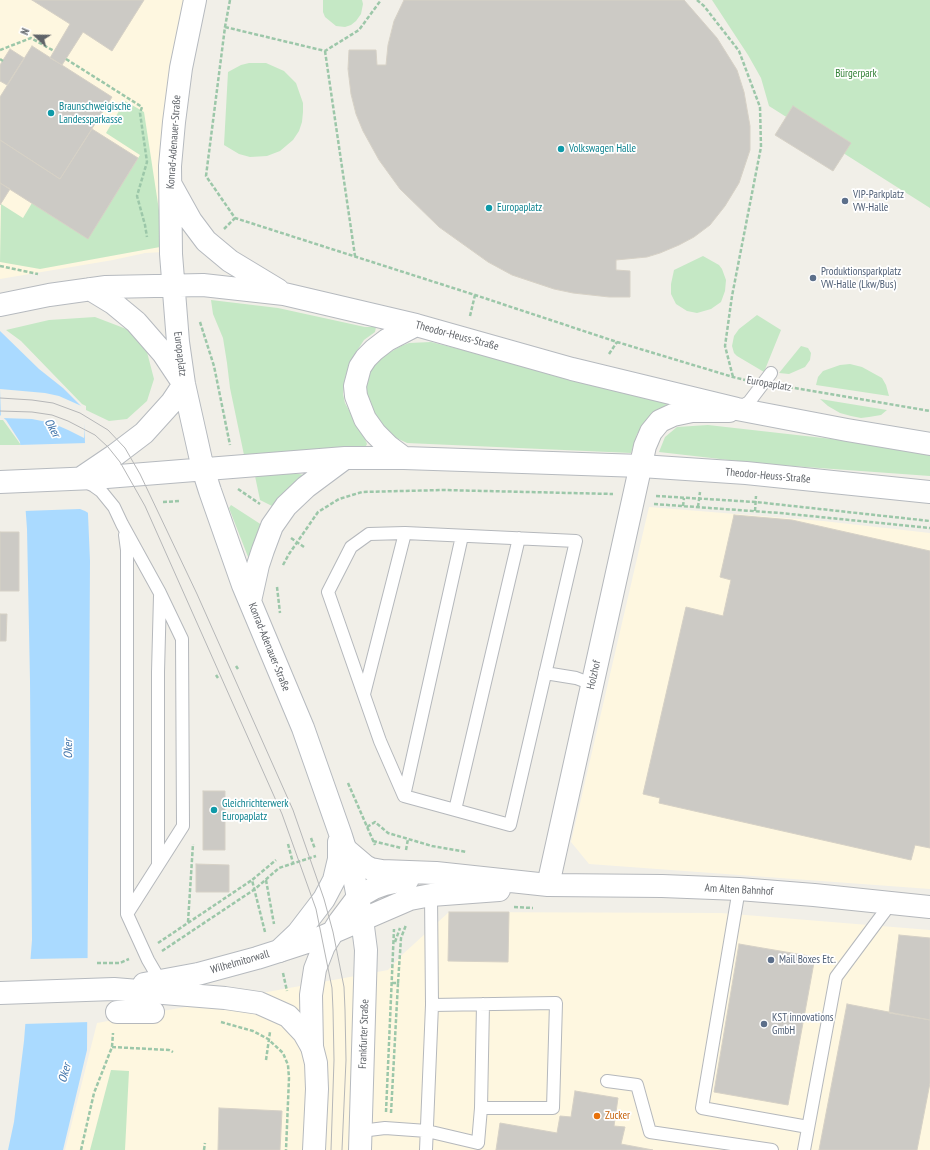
<!DOCTYPE html>
<meta charset="utf-8">
<style>
body{margin:0}
#map{position:relative;width:930px;height:1150px;overflow:hidden;background:#f1efe8;font-family:"PT Sans Narrow",sans-serif}
canvas{display:block}
.north{position:absolute;left:16px;top:16px;width:40px;height:40px;-webkit-text-stroke:3px #fff;paint-order:stroke;rotate:292deg;font-size:11px;font-weight:700;line-height:16px;text-align:center;color:#5f6368}
.north::after{content:'';display:block;margin:auto;width:14px;height:18px;background:#5f6368;clip-path:polygon(50% 0,100% 100%,50% 72%,0 100%)}
</style>
<div id="map">
<canvas width="930" height="1150"></canvas>
<div class="north">N</div>
</div>
<script>
const g = document.querySelector('canvas').getContext('2d');
g.lineJoin = 'round';
function fillPath(path, color) { g.fillStyle = color; g.fill(path, 'evenodd'); }
const toPath = rows => new Path2D(rows.map(r => 'M' + r).join(''));
function trace(path, color, width, dash) { g.strokeStyle = color; g.lineWidth = width; g.lineCap = dash ? 'butt' : 'round'; g.setLineDash(dash || []); g.stroke(path); }
function write(font, color, halo, rows, align = 'center') {
  g.font = font + ' "PT Sans Narrow",sans-serif'; g.lineWidth = 3.5; g.setLineDash([]); g.textBaseline = 'middle'; g.strokeStyle = halo; g.fillStyle = color; for (const [text, x, y, turn = 0] of rows) {
    g.save(); g.translate(x, y); g.rotate((+turn || 0) * Math.PI / 180); g.textAlign = isNaN(turn) ? turn : align; if (halo) g.strokeText(text, 0, 0); g.fillText(text, 0, 0); g.restore();
  }
}
const commercial = toPath([
 [0,0,184,0,167,89,164,252,145,253,113,260,0,279],
 [649,507,823,521,930,533,930,889,589,864,571,842],
 [449,912,721,913,930,930,930,1150,65,1150,97,1023,388,970,403,954]
]);
const green = toPath([
 [323,0,362,0,363,4,361,14,356,21,351,25,345,27,336,26,325,17,323,12],
 [712,0,930,0,930,208,769,106,761,78,748,55],
 [249,63,266,63,284,71,296,83,303,103,303,112,302,122,299,131,293,140,280,151,267,156,250,157,239,154,224,145,228,72,241,65],
 [125,101,144,112,160,217,160,247,40,269,0,262,1,204,23,218,32,203,88,238,140,155,106,133],
 [703,256,719,265,722,269,726,280,725,291,721,302,711,309,697,313,687,311,676,304,671,294,671,284,674,270],
 [211,300,278,308,365,327,376,327,375,332,364,340,351,360,345,378,343,394,345,403,351,414,363,434,367,444,365,448,244,455,230,388,227,363,223,338,213,314],
 [757,315,781,330,764,372,737,356,734,353,732,346,734,336,739,329],
 [95,317,129,330,147,352,154,379,147,401,127,419,109,421,86,410,86,406,82,404,21,341,6,330,49,320],
 [431,342,455,348,669,403,651,415,637,434,631,453,407,443,392,436,379,423,367,399,365,388,370,368,375,361,401,346,409,343],
 [801,346,808,348,811,353,810,360,805,367,789,374,779,373],
 [850,364,862,367,882,378,886,385,889,396,816,385,818,377,823,371,840,365],
 [820,399,887,410,881,415,869,417,861,418,851,416,840,413,828,406],
 [0,420,3,420,21,445,0,445],
 [708,425,841,440,930,454,930,476,764,464,659,452,665,437,677,427],
 [294,473,304,475,276,508,260,500,255,476],
 [231,505,265,527,250,562,229,508],
 [111,1070,129,1071,125,1150,90,1150]
]);
const water = toPath([
 [0,331,39,369,63,388,84,409,85,444,90,561,87,1050,63,1150,8,1150,14,1122,24,1041,32,940,30,681,27,529,22,461,20,442,6,420,0,415]
]);
const pier = toPath([
 [0,389,45,393,59,396,86,408,84,438,68,430,52,423,32,419,1,418],
 [87,443,90,514,85,511,80,509,24,511,18,445],
 [90,958,90,1022,23,1024,29,959]
]);
const building = toPath([
 [32,0,144,0,112,51,83,32,62,65,50,58,70,24,32,0],
 [404,0,684,0,717,38,737,70,744,92,750,126,750,150,739,183,725,206,710,225,694,237,679,245,660,253,647,257,616,260,616,270,630,271,630,297,609,297,573,293,554,289,512,275,488,262,439,227,400,189,379,160,363,131,356,114,351,94,348,69,349,50,376,50,377,65,386,65,388,45,394,21,404,0],
 [32,46,112,97,60,179,0,140,0,97,32,46],
 [10,49,24,58,7,85,0,81,0,65,10,49],
 [793,106,851,143,833,171,775,135,793,106],
 [92,129,138,158,88,239,0,183,0,140,60,179,92,129],
 [0,183,10,189,0,205,0,183],
 [734,515,792,520,930,551,930,848,915,845,911,860,659,803,660,798,643,794,686,607,723,616,731,580,720,577,734,515],
 [0,532,19,532,19,591,0,591,0,532],
 [0,614,7,614,6,641,0,641,0,614],
 [203,791,225,791,225,850,203,850,203,791],
 [196,864,229,865,229,892,196,892,196,864],
 [449,912,509,912,508,962,448,961,449,912],
 [899,935,930,938,930,1020,889,1013,899,935],
 [739,944,815,957,788,1105,714,1092,739,944],
 [847,1004,930,1020,930,1083,917,1150,819,1150,847,1004],
 [575,1091,618,1098,614,1126,625,1127,621,1144,653,1150,496,1150,500,1123,557,1133,560,1116,571,1117,575,1091],
 [219,1108,282,1111,280,1150,218,1150,219,1108]
]);
const path = toPath([
 [230,0,225,27,206,176,235,218,475,295,617,342,733,377,745,380],
 [697,0,704,6,739,51,760,107,761,147,732,296,725,346,733,377],
 [225,27,325,51,359,30,381,0],
 [0,50,31,38,54,51],
 [325,51,355,256],
 [0,59,3,61],
 [66,59,142,107,140,113,147,162,137,196,145,225,147,237],
 [224,229,235,218],
 [0,266,38,274],
 [470,316,475,295],
 [200,322,214,366,230,445],
 [609,354,617,342],
 [783,386,930,411],
 [238,489,260,504],
 [656,496,756,502,930,521],
 [163,502,180,501],
 [654,504,780,513,930,528],
 [683,506,684,498],
 [698,507,700,492],
 [755,511,756,496],
 [291,538,304,547],
 [283,565,289,554,318,512,339,499,362,492,443,490,613,494],
 [277,587,280,613],
 [236,666,238,669],
 [216,675,218,678],
 [348,783,375,845],
 [367,827,375,822,388,833,432,846,467,852],
 [311,838,315,849],
 [373,841,401,848],
 [288,844,293,863],
 [406,850,408,839],
 [266,880,274,924],
 [514,907,533,908],
 [188,922,193,844],
 [265,932,252,880,276,860],
 [395,942,400,928],
 [158,943,252,880],
 [162,951,255,889,279,868,316,856],
 [97,963,120,963,129,959],
 [283,973,287,991],
 [392,983,398,983,401,938,406,925],
 [221,1022,253,1031,268,1039,283,1053,288,1065,289,1078,286,1150],
 [112,1047,169,1050,173,1052],
 [266,1060,270,1032],
 [386,1112,394,929],
 [391,1113,398,983],
 [81,1150,94,1093,112,1047,113,1033],
 [204,1150,205,1143]
]);
const lane = toPath([
 [737,409,749,402,771,373],
 [84,481,94,486,101,491,114,507,122,524,160,593,182,639,183,826,127,914],
 [405,533,576,541,510,825,404,796,380,741,328,592,351,547,369,534,405,533],
 [125,535,127,550,127,914,148,960,162,984],
 [545,673,576,678,592,684],
 [364,694,405,533],
 [404,796,462,536],
 [455,810,519,538],
 [158,865,158,672,160,596],
 [739,889,702,1108,808,1127],
 [607,1081,637,1085,650,1132,772,1150],
 [481,1108,483,1004],
 [361,1131,385,1128,427,1131,478,1143,481,1108,553,1108,556,1003,432,1005,431,895],
 [426,1150,432,1005],
 [804,1150,836,977,891,903]
]);
const street = toPath([
 [345,849,365,866,371,869,382,871,436,873,548,885,662,886,739,889,814,895,930,907],
 [548,885,645,446,651,432,660,421,673,415,692,411,729,411],
 [279,951,322,937,410,899,431,895,499,890],
 [117,1012,153,1012],
 [312,1047,311,995,315,969,324,946,340,921,358,897,374,888,385,884,408,879]
]);
const secondary = toPath([
 [195,0,181,68,174,122,170,166,171,254,178,342,184,384,203,469,210,491,243,585,303,728,341,836,354,877,362,919,366,950,360,1150],
 [171,185,191,221,206,241,230,261,278,290],
 [90,289,113,303,136,322,163,353,181,380],
 [0,305,49,295,106,287,203,285,284,294,416,325,572,369,737,409,847,430,930,444],
 [404,458,388,446,375,433,365,419,356,396,355,386,360,367,366,358,374,350,387,340,416,325],
 [81,478,115,455,144,433,172,402,184,384],
 [0,482,94,478,345,458,404,458,641,466,746,473,930,492],
 [250,601,258,565,263,550,272,526,286,506,306,487,345,458],
 [144,984,198,974,257,958,279,951,298,933,324,899,334,880,339,859,339,842],
 [0,993,114,989,225,998,259,1003,288,1016,304,1033,312,1047,316,1063,317,1089,314,1150]
]);
const tram = toPath([
 [0,398,32,400,53,403,80,413,108,430,125,448,140,474,197,594,293,810,324,899,333,932,344,987,345,1010,346,1060,342,1150],
 [0,411,32,412,52,415,68,421,95,435,108,447,120,462,145,506,282,814,316,909,332,988,333,1010,334,1060,331,1150]
]);
const markers = [
 [51,113,4,"#0f9aa8"],
 [561,149,4,"#0f9aa8"],
 [845,201,4,"#5c6f8a"],
 [489,208,4,"#0f9aa8"],
 [813,278,4,"#5c6f8a"],
 [214,810,4,"#0f9aa8"],
 [771,960,4,"#5c6f8a"],
 [764,1024,4,"#5c6f8a"],
 [597,1116,4,"#e8710a"]
];
const parkNames = [
 ["Bürgerpark",856,74]
];
const cultureNames = [
 ["Braunschweigische",59,107],
 ["Landessparkasse",59,120],
 ["Volkswagen Halle",569,149],
 ["Europaplatz",497,208],
 ["Gleichrichterwerk",222,804],
 ["Europaplatz",222,817]
];
const streetNames = [
 ["Konrad-Adenauer-Straße",174,142,-86],
 ["Theodor-Heuss-Straße",457,336,15],
 ["Europaplatz",180,354,83],
 ["Europaplatz",769,384,10],
 ["Theodor-Heuss-Straße",768,476,5],
 ["Konrad-Adenauer-Straße",269,647,68],
 ["Holzhof",594,675,-77],
 ["Am Alten Bahnhof",739,890,3],
 ["Wilhelmitorwall",240,962,-16],
 ["Frankfurter Straße",364,1034,-88]
];
const serviceNames = [
 ["VIP-Parkplatz",853,195],
 ["VW-Halle",853,208],
 ["Produktionsparkplatz",821,272],
 ["VW-Halle (Lkw/Bus)",821,285],
 ["Mail Boxes Etc.",779,960],
 ["KST innovations",772,1018],
 ["GmbH",772,1031]
];
const foodNames = [
 ["Zucker",605,1116]
];
const waterNames = [
 ["Oker",52,428,61],
 ["Oker",69,749,-90],
 ["Oker",65,1073,-75]
];
fillPath(commercial, '#fef7e0');
fillPath(green, '#c5e8c5');
fillPath(water, '#aadaff');
fillPath(pier, '#f1efe8');
fillPath(building, '#cccac5');
trace(building, '#d6d1c6', 1);
trace(lane, '#b5b8bc', 14);
trace(street, '#b5b8bc', 24);
trace(secondary, '#b6babf', 24);
trace(path, '#9cc7a9', 2.5, [4, 2]);
trace(lane, '#fff', 12);
trace(street, '#fff', 22);
trace(secondary, '#fff', 22);
trace(tram, '#b6b7b8', 1);
for (const [x, y, r, color] of markers) { const dot = new Path2D(); dot.arc(x, y, r, 0, 2 * Math.PI); g.fillStyle = color; g.fill(dot); trace(dot, '#fff', 1.5); }
write('11px', '#348238', '#fff', parkNames);
write('11px', '#0d838f', '#fff', cultureNames, 'left');
write('11px', '#5f6368', '#fff', streetNames);
write('11px', '#4e5e75', '#fff', serviceNames, 'left');
write('11px', '#c56008', '#fff', foodNames, 'left');
write('italic 12px', '#4174aa', '#fff', waterNames);
</script>
